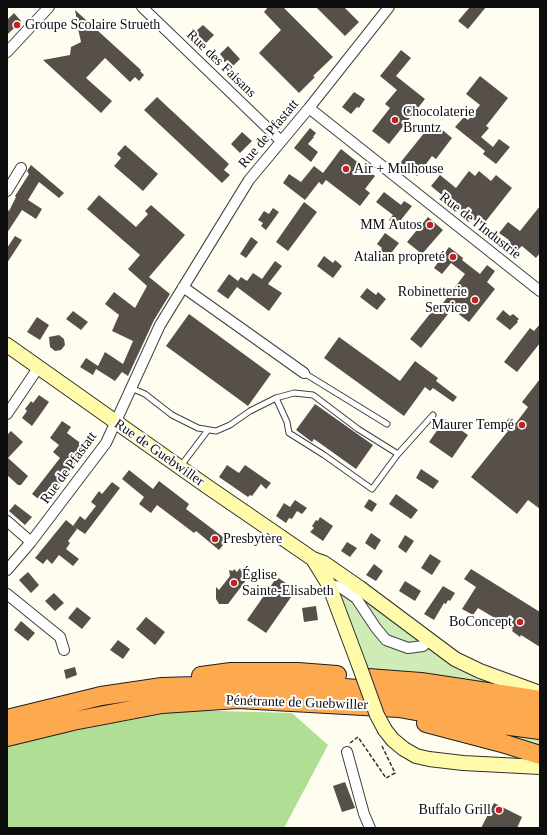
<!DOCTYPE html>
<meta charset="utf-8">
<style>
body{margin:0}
#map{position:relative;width:547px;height:835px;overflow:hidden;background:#fffdef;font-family:"Times New Roman",serif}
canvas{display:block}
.frame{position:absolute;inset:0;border:8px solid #0e0e0e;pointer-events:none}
</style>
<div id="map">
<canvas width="547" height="835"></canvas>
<div class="frame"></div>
</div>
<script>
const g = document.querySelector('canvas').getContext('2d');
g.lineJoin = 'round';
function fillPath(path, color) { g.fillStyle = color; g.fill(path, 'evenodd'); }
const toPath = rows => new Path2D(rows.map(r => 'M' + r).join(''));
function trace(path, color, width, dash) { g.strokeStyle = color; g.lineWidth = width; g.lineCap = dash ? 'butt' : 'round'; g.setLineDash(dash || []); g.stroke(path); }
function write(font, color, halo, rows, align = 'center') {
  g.font = font + ' "Times New Roman",serif'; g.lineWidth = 4; g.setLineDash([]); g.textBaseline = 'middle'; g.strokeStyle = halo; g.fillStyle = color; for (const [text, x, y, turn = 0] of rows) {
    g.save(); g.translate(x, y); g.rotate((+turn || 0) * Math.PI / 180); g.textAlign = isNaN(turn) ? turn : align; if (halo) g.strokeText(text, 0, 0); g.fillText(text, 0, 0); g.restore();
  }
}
const green = toPath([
 [334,574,501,685,500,686,365,669,331,578],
 [451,726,540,737,540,750]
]);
const forest = toPath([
 [183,710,292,713,328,745,284,828,7,828,7,744]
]);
const building = toPath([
 [268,7,283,7,333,57,313,76,315,77,299,93,259,53,281,30,264,12],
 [316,7,344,7,359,22,345,36],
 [470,7,486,7,468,29,458,21],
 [75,10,141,70,140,71,144,75,139,81,135,77,130,82,105,58,86,78,112,101,101,113,43,60,70,55,71,47,81,42,77,24,76,23,77,21],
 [14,13,21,21,7,35,7,20],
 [203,25,214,35,206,43,200,37,196,38,196,31],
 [228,46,240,59,232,67,228,62,224,62,224,59,220,54],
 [401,50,411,58,396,76,425,99,389,144,372,131,390,108,385,104,397,90,380,76],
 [480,76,508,98,486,126,489,128,481,137,493,147,499,139,510,147,496,164,483,154,485,151,455,127,464,117,468,120,480,105,466,94],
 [354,92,365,99,359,108,357,107,351,114,342,107],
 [157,97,229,164,224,170,230,175,222,183,144,110],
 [433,122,452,138,436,159,432,156,417,176,400,163],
 [310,128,316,133,313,137,314,137,308,144,318,152,311,162,294,148],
 [242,132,252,141,240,153,231,144],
 [125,145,158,174,143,191,114,166,121,158,117,154],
 [341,149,375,176,365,189,370,193,360,206,326,180,322,185,319,182,305,200,283,183,289,174,301,182,314,166,323,173],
 [31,165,64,193,59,198,39,182,28,200,42,209,36,219,22,210,7,233,7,209,9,211,16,197,15,196,29,174,27,171],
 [469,171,475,176,479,171,491,181,496,175,512,188,482,226,456,206,456,204,443,196,431,186,440,175,456,188],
 [384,192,401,205,404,201,412,206,396,226,389,220,393,215,376,202],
 [99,195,136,227,148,214,145,211,151,205,185,235,149,277,170,294,154,320,128,376,122,372,115,381,96,369,97,367,93,375,80,367,86,358,98,366,105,352,123,364,133,341,112,331,119,315,105,304,114,292,135,308,147,286,128,269,140,255,87,209],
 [304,202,317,212,288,251,276,242],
 [540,206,540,253,536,258,522,246,514,253,504,246,509,240,499,233,508,222,520,231],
 [273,208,279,212,266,230,261,226,263,223,258,220,264,211,269,214],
 [428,217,443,230,422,254,407,242],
 [385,233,399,243,385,261,377,254,382,248,377,244],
 [15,236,22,240,7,263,7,248],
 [251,237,258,242,246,258,240,254],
 [449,247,463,258,462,260,480,274,487,265,495,271,487,282,495,289,469,322,452,309,421,348,410,339,437,305,440,307,465,274,451,263,442,274,434,268],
 [324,256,333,263,335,260,342,266,333,278,317,266],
 [275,261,282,266,268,284,282,293,269,311,237,287,228,299,217,291,229,274,238,281,241,277,247,281,253,273,262,279],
 [367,288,376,295,378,292,386,299,377,310,360,297],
 [503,310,510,316,513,314,519,319,517,321,518,322,510,330,496,319],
 [73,311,88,322,81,330,66,319],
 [189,314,271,374,248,406,166,346],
 [37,317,49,325,40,340,27,332],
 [540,324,540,343,517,372,504,362,530,328,534,331],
 [59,335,64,339,65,345,61,350,55,351,50,347,49,337],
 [339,337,400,381,415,361,438,378,436,381,457,397,453,402,433,388,430,391,425,387,404,416,324,358],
 [540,379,540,509,528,500,517,514,471,477,508,431,502,427,509,418,516,423,528,407,522,402],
 [39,395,49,402,32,426,22,418,27,411,25,409,31,401,33,403],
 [315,404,373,445,356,469,314,439,312,442,296,430],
 [445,419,468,435,452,458,429,442],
 [62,421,71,427,67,433,87,448,56,488,53,486,41,501,32,494,60,458,53,452,59,445,50,438],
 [11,431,23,442,8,458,28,476,21,485,18,485,7,475,7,435],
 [227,465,239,473,245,465,271,483,266,489,261,484,252,496,250,495,248,497,219,477],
 [421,469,439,481,433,489,416,478],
 [129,470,153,489,159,481,189,504,186,509,227,540,219,550,196,531,194,533,157,505,151,513,139,504,144,497,122,479],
 [112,482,120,488,85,534,73,526,80,516,85,520,96,506,91,502,99,491,102,494],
 [396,494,418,510,411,519,389,504],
 [369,499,377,504,372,512,364,507],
 [295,500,307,508,302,514,297,511,292,519,289,518,286,523,276,516,284,503,290,507],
 [15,504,32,517,25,525,9,511],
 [320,517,333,526,323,541,310,532,314,528,312,526,316,520,318,521],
 [66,520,77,529,68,541,70,543,66,549,79,559,73,566,59,555,52,564,47,559,43,564,35,558],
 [371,533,381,540,375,550,365,543],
 [405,535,414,541,406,553,398,547],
 [347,542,357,548,350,557,341,551],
 [430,554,441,561,432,575,421,568],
 [374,564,383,571,376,581,366,575],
 [240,568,246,573,244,577,247,579,228,604,219,604,216,599,216,587,219,590,230,576,229,570,233,571,234,569,237,572],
 [471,569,540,612,540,647,521,635,520,637,512,631,513,629,478,608,473,615,462,609,476,587,464,579],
 [28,572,39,585,31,593,19,580],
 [277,577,296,590,266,633,247,620],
 [405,581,421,591,415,601,399,591],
 [443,586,455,593,450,601,448,600,446,604,444,603,434,620,424,614],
 [54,593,64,603,55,611,45,601],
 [316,606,318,620,304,622,302,608],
 [77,607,91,618,82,629,68,618],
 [146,617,165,632,155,645,136,629],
 [21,621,35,633,28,641,14,630],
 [118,640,130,649,123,659,110,650],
 [75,667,77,675,66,679,64,670],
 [345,782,355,808,342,812,333,786],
 [494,803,522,817,517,828,481,828]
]);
const path = toPath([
 [350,743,358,737,386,778,395,773,382,746]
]);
const lane = toPath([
 [304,373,387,424],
 [131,388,145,394,172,415,198,428,216,431,230,425,250,411,276,398,294,393,313,395,358,429,398,454,433,415],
 [276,398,287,422,289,433,324,455,372,489,398,454],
 [180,467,208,430]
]);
const street = toPath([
 [142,7,281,141],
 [7,52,49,7],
 [309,108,540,291],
 [7,191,21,168],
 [183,287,304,373],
 [7,414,38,368],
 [7,521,31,542],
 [7,570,31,542,106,443,160,325,249,180,309,108,389,7],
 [329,585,340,587,356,598,376,628,386,640,408,648,423,646,429,640],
 [7,594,60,637,64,650],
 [347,752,364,814,370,828]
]);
const secondary = toPath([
 [7,345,205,485,313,559,324,563,360,588,455,659,480,671,540,693],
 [313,559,329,585,359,665],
 [385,730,393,740,404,749,416,756,429,759,463,763,540,767]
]);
const highway = toPath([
 [201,676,231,672,298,672,337,675],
 [368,678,421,682,540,700],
 [7,719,101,696,162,687,257,684,319,686,384,691,540,714],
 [426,723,502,743,540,755],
 [7,737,73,721,162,704,238,699,399,708,465,720,540,730]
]);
const secondaryBridge = toPath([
 [359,665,377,715,385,730]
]);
const markers = [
 [17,25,4,"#c6201e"],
 [395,120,4,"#c6201e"],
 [346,169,4,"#c6201e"],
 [430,225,4,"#c6201e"],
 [453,257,4,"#c6201e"],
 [475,300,4,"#c6201e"],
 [522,425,4,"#c6201e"],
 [215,539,4,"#c6201e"],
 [234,583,4,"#c6201e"],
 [520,622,4,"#c6201e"],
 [499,810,4,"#c6201e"]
];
const poiNames = [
 ["Groupe Scolaire Strueth",25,25,"left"],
 ["Chocolaterie",403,112,"left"],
 ["Bruntz",403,128,"left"],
 ["Air + Mulhouse",354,169,"left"],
 ["MM Autos",422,225],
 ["Atalian propreté",445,257],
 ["Robinetterie",467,292],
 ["Service",467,308],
 ["Maurer Tempé",514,425],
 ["Presbytère",223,539,"left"],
 ["Église",242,575,"left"],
 ["Sainte-Elisabeth",242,591,"left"],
 ["BoConcept",512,622],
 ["Buffalo Grill",491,810]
];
const streetNames = [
 ["Rue des Faisans",221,64,44],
 ["Rue de Pfastatt",269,134,-50],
 ["Rue de l'Industrie",480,226,38],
 ["Rue de Guebwiller",159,453,35],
 ["Rue de Pfastatt",69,468,-54],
 ["Pénétrante de Guebwiller",297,703,2]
];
fillPath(green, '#cfecb6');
fillPath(forest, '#b1de95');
fillPath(building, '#57504a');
trace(lane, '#414141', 7);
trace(street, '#414141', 12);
trace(secondary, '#303030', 16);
trace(highway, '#1f1f1f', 20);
trace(path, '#303030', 1.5, [4, 2]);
trace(lane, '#fff', 5);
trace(street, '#fff', 10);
trace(secondary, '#fffbaa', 14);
trace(highway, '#fca950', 18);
trace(secondaryBridge, '#303030', 16, []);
trace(secondaryBridge, '#fffbaa', 14);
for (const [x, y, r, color] of markers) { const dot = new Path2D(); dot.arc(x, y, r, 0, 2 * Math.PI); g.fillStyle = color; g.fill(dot); trace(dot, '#fff', 1.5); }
write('14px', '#0e0e0e', '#fff', poiNames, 'right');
write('14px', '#0e0e0e', '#fff', streetNames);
</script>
